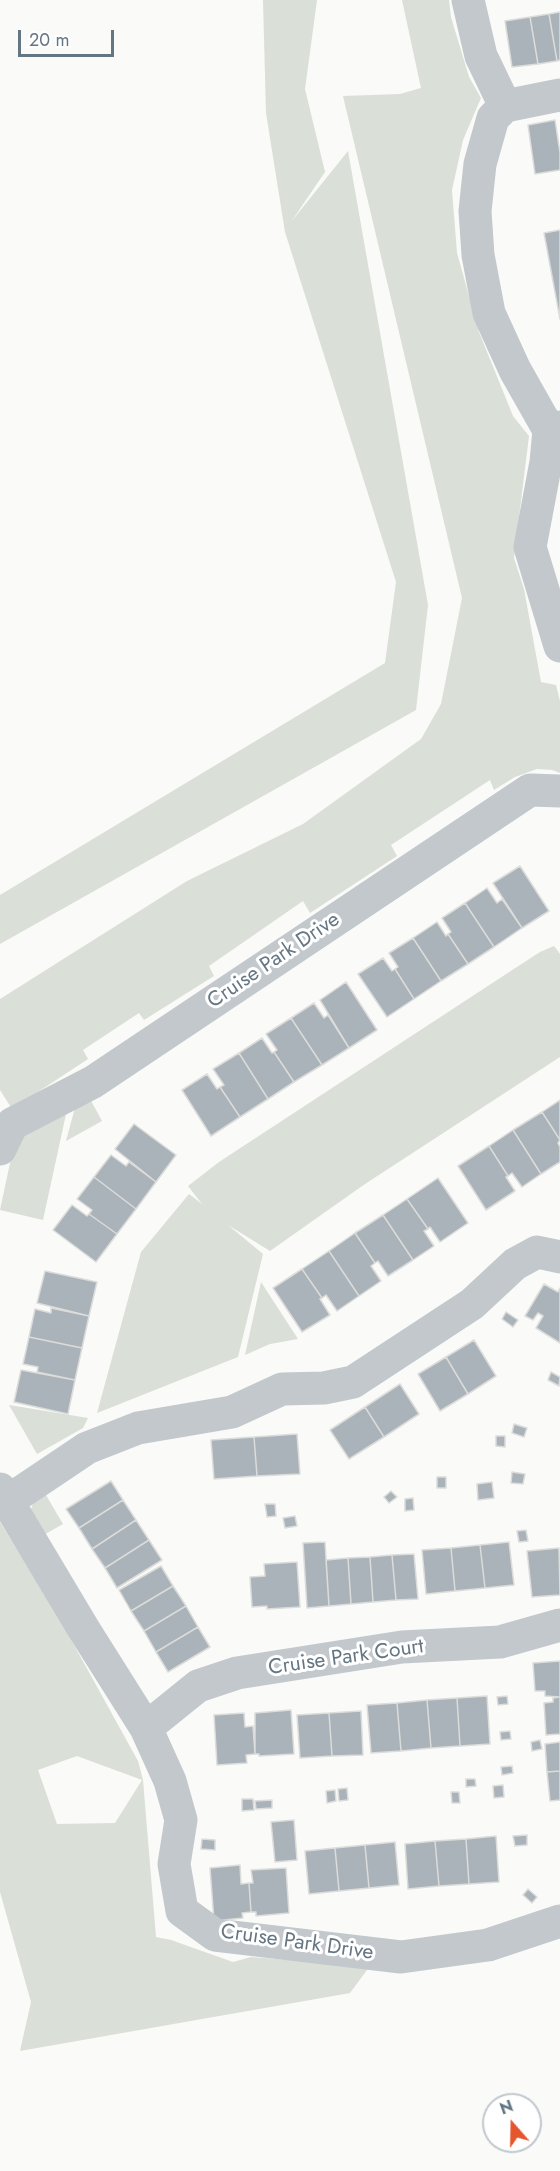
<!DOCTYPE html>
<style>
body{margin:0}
#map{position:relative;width:560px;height:2171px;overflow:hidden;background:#fafaf8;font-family:Jost,sans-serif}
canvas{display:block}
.north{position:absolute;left:482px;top:2093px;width:60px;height:60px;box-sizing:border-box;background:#fff;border:2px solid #c1c8cd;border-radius:50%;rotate:340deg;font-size:16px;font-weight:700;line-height:24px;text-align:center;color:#657683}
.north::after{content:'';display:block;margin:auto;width:21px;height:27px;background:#e4572e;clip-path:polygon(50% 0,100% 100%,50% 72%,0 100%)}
.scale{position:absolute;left:18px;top:30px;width:96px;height:27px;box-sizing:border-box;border:3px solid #657683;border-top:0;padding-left:8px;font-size:18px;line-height:21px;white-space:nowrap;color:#657683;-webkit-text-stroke:4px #fff;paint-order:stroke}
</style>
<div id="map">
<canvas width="560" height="2171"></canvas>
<div class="north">N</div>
<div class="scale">20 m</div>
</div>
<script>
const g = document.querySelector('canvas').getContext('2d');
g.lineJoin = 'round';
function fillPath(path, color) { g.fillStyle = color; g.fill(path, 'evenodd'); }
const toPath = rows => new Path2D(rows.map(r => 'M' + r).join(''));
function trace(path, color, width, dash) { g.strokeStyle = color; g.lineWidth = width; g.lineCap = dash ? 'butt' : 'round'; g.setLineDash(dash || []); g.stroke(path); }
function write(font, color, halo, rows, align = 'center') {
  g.font = font + ' Jost,sans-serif'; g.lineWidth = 6; g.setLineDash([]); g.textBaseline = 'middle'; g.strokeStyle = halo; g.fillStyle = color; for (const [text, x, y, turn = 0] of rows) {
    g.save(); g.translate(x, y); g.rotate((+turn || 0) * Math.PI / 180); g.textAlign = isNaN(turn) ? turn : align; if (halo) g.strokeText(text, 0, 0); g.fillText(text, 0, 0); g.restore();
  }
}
const green = toPath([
 [263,0,317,0,305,89,325,172,291,222,348,151,428,605,416,710,0,944,0,895,385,663,396,582,285,232,266,113],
 [402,0,449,0,451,17,469,77,481,98,463,140,452,190,457,253,479,332,513,416,529,436,514,558,524,589,541,682,556,685,560,701,560,773,552,770,537,769,515,777,494,790,490,780,391,845,397,856,310,913,303,901,209,966,214,976,144,1020,139,1013,83,1050,88,1059,12,1109,0,1090,0,999,187,881,303,824,421,739,441,704,462,598,343,96,400,94,421,88],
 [554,946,560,954,560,1057,365,1184,270,1251,228,1225,263,1254,238,1357,97,1413,141,1252,189,1194,202,1204,188,1186,219,1162,497,980,540,952],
 [89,1097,102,1121,66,1141,76,1104],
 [68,1105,43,1220,0,1210,16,1135],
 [261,1282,298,1339,270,1344,245,1355],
 [9,1405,88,1418,83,1428,37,1454],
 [43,1490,63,1524,42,1536,29,1515,34,1500],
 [0,1522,58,1616,138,1761,143,1780,156,1937,171,1940,233,1962,251,1957,370,1966,350,1993,20,2051,31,2002,0,1892],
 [77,1756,142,1780,115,1823,57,1824,38,1770]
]);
const building = toPath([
 [560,12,560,60,557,61,549,14,560,12],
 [549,14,557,61,538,64,530,17,549,14],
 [530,17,538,64,512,67,505,21,530,17],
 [555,120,560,153,560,170,535,174,528,125,555,120],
 [560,230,560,319,544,233,560,230],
 [520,866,549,911,522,928,493,883,520,866],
 [487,888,497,903,502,899,522,928,494,947,465,903,487,888],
 [465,903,494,947,468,964,448,934,451,932,442,918,465,903],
 [437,922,446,936,448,934,468,964,441,981,413,938,437,922],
 [413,938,441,981,414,999,395,969,398,967,389,953,413,938],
 [383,958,392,971,395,969,414,999,387,1017,358,974,383,958],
 [346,982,377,1030,349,1048,320,1000,346,982],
 [314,1003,324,1018,328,1015,349,1048,322,1065,291,1018,314,1003],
 [291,1018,322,1065,294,1082,274,1052,277,1050,266,1034,291,1018],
 [262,1038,272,1053,274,1052,294,1082,268,1099,239,1053,262,1038],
 [239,1053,268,1099,240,1117,220,1087,224,1085,213,1069,239,1053],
 [207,1074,217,1089,220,1087,240,1117,211,1136,182,1090,207,1074],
 [560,1100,560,1140,542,1112,560,1100],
 [542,1112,560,1140,558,1143,560,1147,560,1162,541,1174,513,1130,542,1112],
 [134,1124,176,1155,156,1182,115,1149,134,1124],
 [513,1130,541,1174,522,1187,512,1173,508,1176,489,1146,513,1130],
 [489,1146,508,1176,506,1177,515,1191,486,1210,458,1166,489,1146],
 [111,1155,126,1166,129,1162,156,1182,136,1209,94,1177,111,1155],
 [94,1177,136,1209,117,1234,89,1214,92,1210,77,1199,94,1177],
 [438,1178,468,1223,440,1242,430,1227,428,1229,407,1199,438,1178],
 [407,1199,428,1229,424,1231,434,1246,413,1260,383,1215,407,1199],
 [72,1205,87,1216,89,1214,117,1234,96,1262,53,1230,72,1205],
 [383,1215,413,1260,388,1276,378,1261,375,1263,355,1233,383,1215],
 [355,1233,375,1263,371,1266,381,1281,359,1296,329,1251,355,1233],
 [329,1251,359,1296,337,1311,326,1295,322,1298,302,1269,329,1251],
 [302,1269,322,1298,320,1299,330,1315,302,1332,273,1288,302,1269],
 [45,1271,97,1282,89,1316,37,1303,45,1271],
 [544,1284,558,1292,560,1288,560,1343,536,1328,543,1316,538,1313,533,1320,525,1316,544,1284],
 [51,1308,89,1316,82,1348,29,1337,35,1309,51,1313,51,1308],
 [506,1312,518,1320,513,1327,502,1319,506,1312],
 [29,1337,82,1348,75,1380,37,1372,38,1367,23,1364,29,1337],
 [474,1340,496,1376,468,1394,446,1357,474,1340],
 [446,1357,468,1394,440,1411,418,1374,446,1357],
 [21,1370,75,1380,68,1414,14,1402,21,1370],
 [551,1372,560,1377,559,1386,548,1380,551,1372],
 [400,1384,419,1414,384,1437,365,1407,400,1384],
 [365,1407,384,1437,349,1459,330,1430,365,1407],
 [514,1424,527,1428,524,1437,512,1433,514,1424],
 [297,1434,300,1474,257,1476,254,1437,297,1434],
 [496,1436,505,1436,505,1447,496,1446,496,1436],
 [254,1437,257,1476,214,1479,211,1440,254,1437],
 [512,1472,525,1474,523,1484,511,1483,512,1472],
 [437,1477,446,1477,446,1488,437,1488,437,1477],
 [111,1481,123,1500,79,1528,66,1509,111,1481],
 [492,1482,494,1498,478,1500,477,1484,492,1482],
 [391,1491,397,1497,389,1503,384,1497,391,1491],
 [413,1498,414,1510,405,1511,405,1499,413,1498],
 [123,1500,136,1520,92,1549,79,1528,123,1500],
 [265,1504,275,1504,276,1516,267,1517,265,1504],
 [295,1516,297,1526,285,1528,283,1518,295,1516],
 [136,1520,149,1540,105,1568,92,1549,136,1520],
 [526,1530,528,1541,519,1542,517,1531,526,1530],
 [149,1540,162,1560,117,1588,105,1568,149,1540],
 [325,1542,329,1606,307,1608,303,1543,325,1542],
 [509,1542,514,1585,485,1588,480,1545,509,1542],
 [480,1545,485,1588,455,1591,451,1548,480,1545],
 [451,1548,455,1591,426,1594,422,1550,451,1548],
 [559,1548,560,1595,532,1597,527,1551,559,1548],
 [414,1554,418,1599,396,1600,392,1555,414,1554],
 [392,1555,396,1600,373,1602,370,1557,392,1555],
 [370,1557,373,1602,351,1604,348,1558,370,1557],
 [348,1558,351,1604,329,1606,326,1560,348,1558],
 [297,1562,300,1607,267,1609,267,1606,252,1607,250,1577,265,1576,264,1564,297,1562],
 [161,1566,173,1586,131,1611,119,1590,161,1566],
 [173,1586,186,1606,144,1631,131,1611,173,1586],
 [186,1606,198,1627,156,1652,144,1631,186,1606],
 [198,1627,210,1647,168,1672,156,1652,198,1627],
 [560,1661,560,1697,545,1696,545,1691,535,1691,533,1663,560,1661],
 [487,1696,490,1744,460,1746,457,1698,487,1696],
 [507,1696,508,1704,498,1705,497,1697,507,1696],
 [560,1697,560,1734,546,1735,544,1703,553,1702,553,1698,560,1697],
 [457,1698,460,1746,431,1748,427,1700,457,1698],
 [427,1700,431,1748,401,1751,397,1703,427,1700],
 [397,1703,401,1751,371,1753,367,1705,397,1703],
 [291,1710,294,1754,259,1756,259,1754,255,1754,255,1713,291,1710],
 [361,1711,363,1755,332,1756,329,1713,361,1711],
 [244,1713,245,1727,253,1726,255,1754,246,1755,247,1763,217,1765,214,1715,244,1713],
 [329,1713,332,1756,300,1758,297,1715,329,1713],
 [510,1731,511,1739,501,1740,500,1732,510,1731],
 [540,1740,542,1749,532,1751,531,1742,540,1740],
 [560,1742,560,1771,547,1772,545,1744,560,1742],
 [512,1766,513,1773,502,1775,501,1767,512,1766],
 [560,1771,560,1800,550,1801,547,1772,560,1771],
 [466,1779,475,1779,476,1786,466,1787,466,1779],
 [503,1785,504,1797,494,1798,493,1786,503,1785],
 [347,1788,348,1800,339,1801,338,1789,347,1788],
 [335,1790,336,1801,327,1803,326,1791,335,1790],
 [451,1792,459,1792,460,1803,452,1803,451,1792],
 [242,1799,253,1799,254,1810,242,1811,242,1799],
 [272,1800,272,1808,256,1809,255,1801,272,1800],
 [294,1820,297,1860,275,1862,271,1822,294,1820],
 [527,1835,527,1845,515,1846,513,1836,527,1835],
 [496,1836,499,1882,469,1884,466,1839,496,1836],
 [202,1839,215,1840,215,1850,201,1849,202,1839],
 [466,1839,469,1884,439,1886,435,1841,466,1839],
 [435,1841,439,1886,408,1889,405,1844,435,1841],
 [395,1842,399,1885,369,1888,365,1845,395,1842],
 [365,1845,369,1888,339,1891,335,1848,365,1845],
 [335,1848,339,1891,309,1894,305,1851,335,1848],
 [240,1865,241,1884,249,1883,251,1912,242,1913,243,1918,214,1921,210,1868,240,1865],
 [286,1868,289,1913,256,1916,256,1912,251,1912,249,1883,253,1883,251,1870,286,1868],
 [528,1889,537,1897,532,1903,523,1895,528,1889]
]);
const street = toPath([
 [468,0,481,56,505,106],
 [560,95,505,106,493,118,480,164,475,211,478,255,489,313,515,370,549,430,560,427],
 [549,430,546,462,530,547,560,646],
 [0,1149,12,1124,93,1082,530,790,560,791],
 [0,1489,83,1628,146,1728,170,1781,181,1820,174,1864,182,1911,215,1935,401,1957,488,1945,560,1921],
 [8,1501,87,1448,138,1428,232,1412,282,1389,324,1388,353,1382,472,1304,515,1264,537,1252,560,1257],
 [146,1728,198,1686,237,1673,402,1647,500,1642,560,1625]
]);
const streetNames = [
 ["Cruise Park Drive",274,961,-34],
 ["Cruise Park Court",346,1658,-8],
 ["Cruise Park Drive",297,1943,8]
];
fillPath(green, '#dadfd7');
fillPath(building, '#aab3b9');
trace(building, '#dcdcda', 1.5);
trace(street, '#c3c8cc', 33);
write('21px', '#657683', '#fff', streetNames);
</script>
